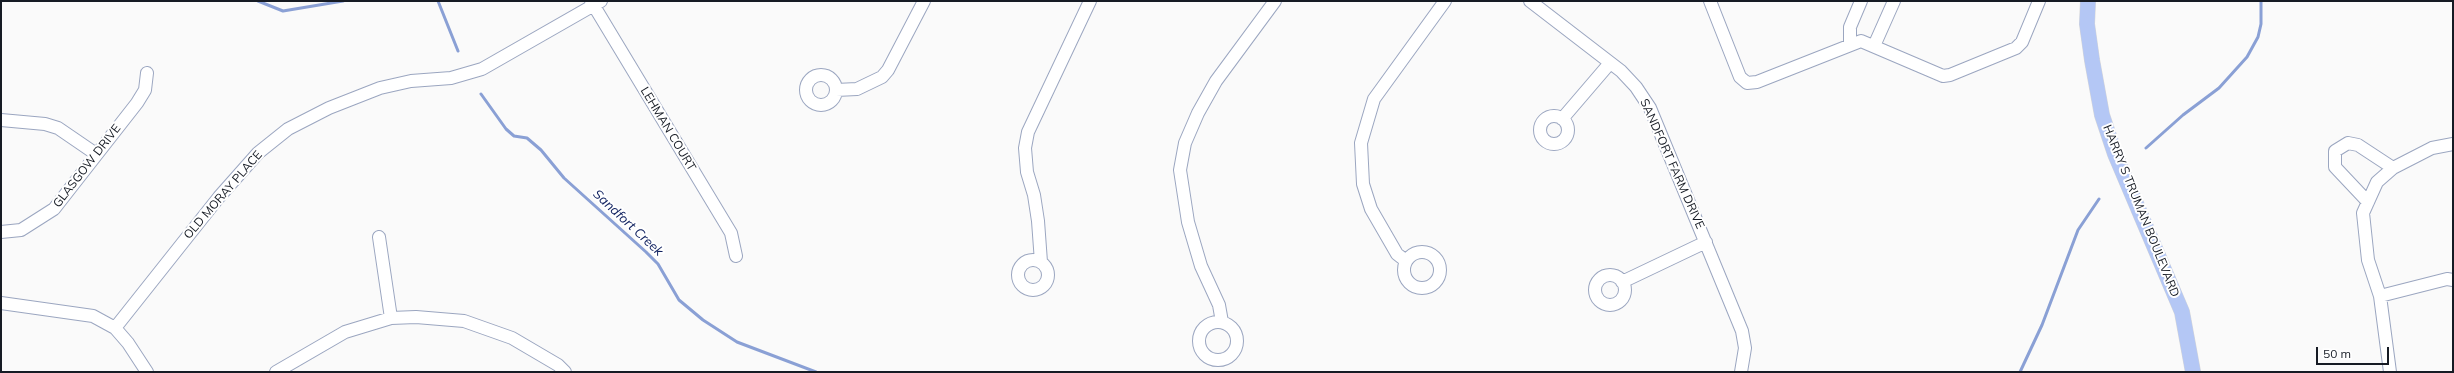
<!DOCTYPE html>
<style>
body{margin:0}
#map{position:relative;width:2454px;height:373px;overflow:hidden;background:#fafafa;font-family:Mulish,sans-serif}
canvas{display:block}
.frame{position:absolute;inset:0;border:2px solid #161b24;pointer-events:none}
.scale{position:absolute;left:2316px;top:347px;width:73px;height:18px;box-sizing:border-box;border:2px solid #161b24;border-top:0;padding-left:5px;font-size:12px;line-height:14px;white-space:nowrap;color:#161b24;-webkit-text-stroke:3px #fff;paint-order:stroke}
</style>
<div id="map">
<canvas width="2454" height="373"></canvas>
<div class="frame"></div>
<div class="scale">50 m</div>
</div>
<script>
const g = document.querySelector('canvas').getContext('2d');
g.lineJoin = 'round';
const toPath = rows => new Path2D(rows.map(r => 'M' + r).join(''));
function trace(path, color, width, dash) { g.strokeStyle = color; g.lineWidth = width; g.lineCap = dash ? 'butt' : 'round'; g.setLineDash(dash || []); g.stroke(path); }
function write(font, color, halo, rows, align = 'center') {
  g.font = font + ' Mulish,sans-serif'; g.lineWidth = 4; g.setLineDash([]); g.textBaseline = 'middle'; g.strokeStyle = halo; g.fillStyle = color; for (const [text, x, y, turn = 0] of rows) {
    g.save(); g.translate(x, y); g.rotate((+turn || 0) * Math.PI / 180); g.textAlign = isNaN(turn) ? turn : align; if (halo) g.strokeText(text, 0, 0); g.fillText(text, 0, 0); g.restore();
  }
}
const stream = toPath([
 [258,1,283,11,343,1],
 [438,1,458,51],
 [481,94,506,129,514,136,527,138,541,150,564,178,646,252,658,264,679,300,703,320,737,342,816,372],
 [2146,148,2183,115,2219,88,2247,57,2258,37,2261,24,2261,1],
 [2020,372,2042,325,2078,230,2099,199]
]);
const minor = toPath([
 [591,1,731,233,736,256],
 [1530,1,1621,71,1636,87,1650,108,1742,331,1745,348,1741,372],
 [1710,1,1740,77,1747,83,1757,82,1861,41,1943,76,1950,75,2016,48,2022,42,2039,1],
 [1850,43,1850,27,1861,1],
 [1874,46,1894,1],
 '806 90a15 15 0 1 1 30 0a15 15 0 1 1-30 0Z',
 [836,90,857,89,882,77,888,70,924,1],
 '1540 130a14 14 0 1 1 28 0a14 14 0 1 1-28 0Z',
 [1562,119,1610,63],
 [1,120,45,124,58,128,96,154],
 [2368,202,2335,167,2335,151,2348,143,2358,145,2393,168],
 [1,232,21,230,54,209,137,103,145,90,147,73],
 [379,237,391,318],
 '1404 270a18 18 0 1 1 36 0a18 18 0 1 1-36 0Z',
 '1018 275a15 15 0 1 1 30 0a15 15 0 1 1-30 0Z',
 [1406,261,1397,254,1371,209,1363,184,1361,143,1374,99,1445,1],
 [1041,262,1038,221,1034,195,1027,172,1025,148,1028,132,1090,1],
 '1595 290a15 15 0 1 1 30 0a15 15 0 1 1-30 0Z',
 [1622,282,1706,242],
 [2380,296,2447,279,2453,280],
 [1,303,93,316,115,328,128,343,147,372],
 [1222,322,1219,305,1201,266,1188,222,1180,170,1185,143,1198,113,1216,81,1275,1],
 '1199 341a19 19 0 1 1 38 0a19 19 0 1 1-38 0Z',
 [115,328,219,197,258,153,288,129,329,108,380,88,411,81,451,78,482,69,601,1],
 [276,372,345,332,391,318,416,317,464,321,512,338,558,365,565,372],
 [2390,372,2380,296,2368,260,2363,213,2377,182,2393,168,2432,148,2453,144]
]);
const major = toPath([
 [2088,1,2087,24,2092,60,2102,115,2115,154,2182,312,2193,372]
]);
const streetNames = [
 ["LEHMAN COURT",668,129,59],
 ["SANDFORT FARM DRIVE",1672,164,66],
 ["GLASGOW DRIVE",87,166,-52],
 ["OLD MORAY PLACE",223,195,-49],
 ["HARRY S TRUMAN BOULEVARD",2141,211,68]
];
const waterNames = [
 ["Sandfort Creek",628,223,43]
];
trace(stream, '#8aa0d5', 3);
trace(minor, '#9ba6c0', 14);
trace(major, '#d5d6d8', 16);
trace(minor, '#fff', 12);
trace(major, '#b4c7f5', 15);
write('12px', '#161b24', '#fff', streetNames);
write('italic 13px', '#112260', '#fff', waterNames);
</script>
